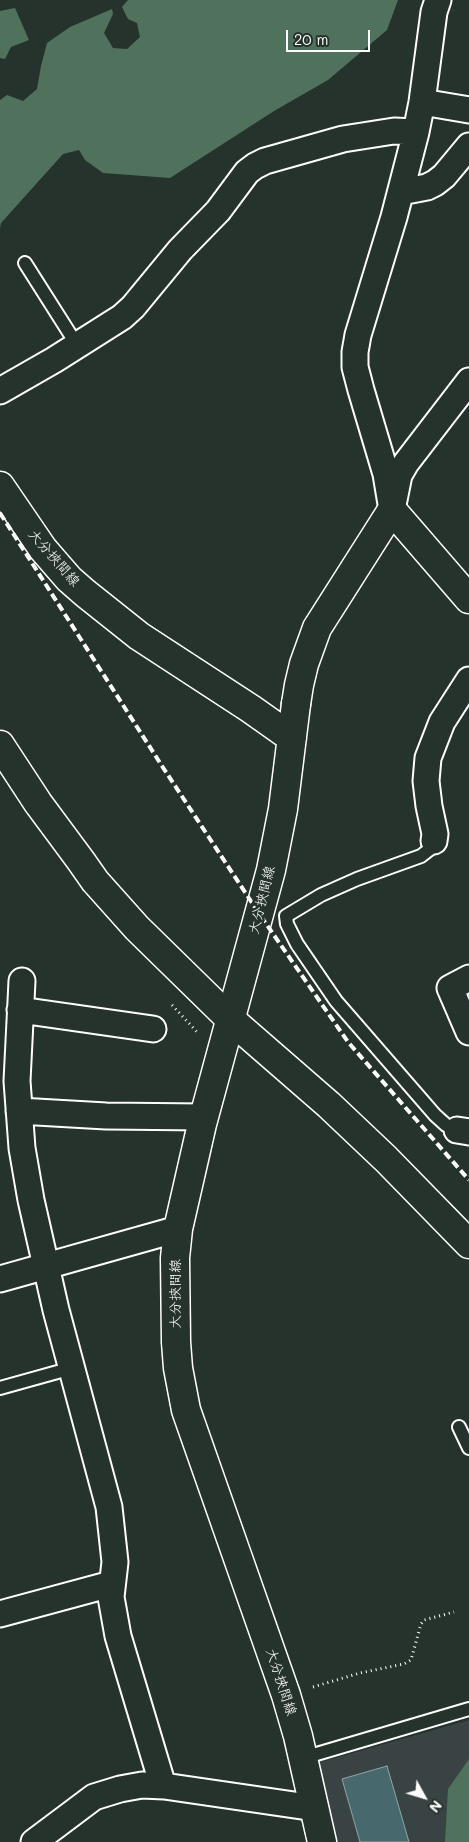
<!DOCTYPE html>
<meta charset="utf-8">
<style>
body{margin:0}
#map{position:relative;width:469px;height:1842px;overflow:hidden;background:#26332d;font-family:Mali,sans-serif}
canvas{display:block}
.north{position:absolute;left:399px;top:1772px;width:50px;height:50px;-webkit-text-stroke:4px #26332d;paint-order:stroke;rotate:129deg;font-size:14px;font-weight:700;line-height:20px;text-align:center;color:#fff}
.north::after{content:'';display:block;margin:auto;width:18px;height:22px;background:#fff;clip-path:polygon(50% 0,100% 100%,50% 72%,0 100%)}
.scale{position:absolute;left:286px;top:30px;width:84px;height:22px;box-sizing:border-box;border:2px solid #fff;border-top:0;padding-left:6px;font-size:15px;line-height:18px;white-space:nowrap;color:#fff;-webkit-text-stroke:4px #26332d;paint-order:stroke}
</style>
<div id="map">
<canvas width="469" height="1842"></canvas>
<div class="north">N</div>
<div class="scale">20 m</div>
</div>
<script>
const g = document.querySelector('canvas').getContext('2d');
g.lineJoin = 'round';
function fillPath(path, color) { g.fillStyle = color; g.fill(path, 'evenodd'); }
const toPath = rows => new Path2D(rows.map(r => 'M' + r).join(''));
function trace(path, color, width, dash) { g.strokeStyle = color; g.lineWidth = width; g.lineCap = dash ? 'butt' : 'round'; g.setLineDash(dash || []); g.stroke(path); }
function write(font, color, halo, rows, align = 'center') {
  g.font = font + ' Mali,"Klee One",sans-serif'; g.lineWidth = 5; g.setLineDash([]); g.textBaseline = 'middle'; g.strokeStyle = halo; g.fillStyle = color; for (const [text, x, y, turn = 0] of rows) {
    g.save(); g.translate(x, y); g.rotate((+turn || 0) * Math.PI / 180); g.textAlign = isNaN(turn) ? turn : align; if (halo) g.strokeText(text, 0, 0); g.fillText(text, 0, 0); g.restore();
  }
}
const built = toPath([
 [469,1720,469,1842,337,1842,318,1767,321,1762]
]);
const green = toPath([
 [128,0,398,0,387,30,328,80,274,111,170,178,103,173,85,160,79,150,63,154,1,223,0,228,0,100,7,95,23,101,37,89,41,66,47,43,70,27,112,9,113,14,104,33,113,48,127,49,140,37,137,23,128,19,122,7],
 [15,8,29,40,11,47,5,59,0,58,0,11],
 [469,1759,469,1842,445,1842,448,1789]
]);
const water = toPath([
 [387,1766,409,1842,360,1842,342,1779,387,1766]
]);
const path = toPath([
 [172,1005,198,1033],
 [313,1687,360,1673,404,1664,411,1660,421,1624,424,1620,454,1612]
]);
const service = toPath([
 [25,263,77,345],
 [434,841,430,849,421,856,357,879,321,895,286,916,287,924,297,944,336,1001,435,1115,446,1125,457,1130],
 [0,1388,72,1368],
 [459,1427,469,1448],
 [303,1758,469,1709]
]);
const minor = toPath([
 [422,102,469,110],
 [401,192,427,187,435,183,444,176,469,146],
 [0,391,54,360,122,317,133,307,180,250,218,211,247,172,255,166,265,161,343,139,394,131,416,132],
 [394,500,399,475,406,463,469,381],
 [392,510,386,474,361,390,355,367,355,352,358,335,394,217,416,132,422,102,434,12,438,0],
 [434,841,435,834,429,806,426,781,428,758,442,722,469,680],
 [469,978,450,988,469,1032],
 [22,981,17,1081,22,1148,31,1200,56,1310,109,1507,115,1562,111,1597,118,1636,163,1786],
 [20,1010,153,1029],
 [19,1111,106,1116,204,1117],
 [457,1130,469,1132],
 [0,1279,178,1229],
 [0,1614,111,1584],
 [34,1842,94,1797,120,1789,142,1785,164,1786,315,1808]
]);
const tertiary = toPath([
 [296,704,299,685,304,664,317,628,392,510,469,599],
 [0,745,38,803,81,861,95,881,137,928,229,1018,329,1105,386,1159,469,1244]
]);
const secondary = toPath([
 [0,486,43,549,69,579,85,593,139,636,251,709,292,738],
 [296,704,283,809,271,870,202,1124,178,1229,175,1258,176,1342,178,1368,186,1410,286,1695,298,1736,322,1842]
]);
const rail = toPath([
 [0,513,162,766,260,915,348,1042,469,1180]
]);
const streetNames = [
 ["大分挾間線",54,558,49],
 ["大分挾間線",262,900,-76],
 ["大分挾間線",176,1294,-90],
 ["大分挾間線",281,1682,72]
];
fillPath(built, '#394343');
fillPath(green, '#50725d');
fillPath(water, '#47696d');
trace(water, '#91a5a7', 1);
trace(service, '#fff', 16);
trace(minor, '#fff', 29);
trace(tertiary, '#fff', 31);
trace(secondary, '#fff', 31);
trace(path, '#fff', 3, [1, 4]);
trace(service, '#26332d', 12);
trace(minor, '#26332d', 25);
trace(tertiary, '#26332d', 28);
trace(secondary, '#26332d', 28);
trace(rail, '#fff', 4, [8, 4]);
write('14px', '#fff', '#26332d', streetNames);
</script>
